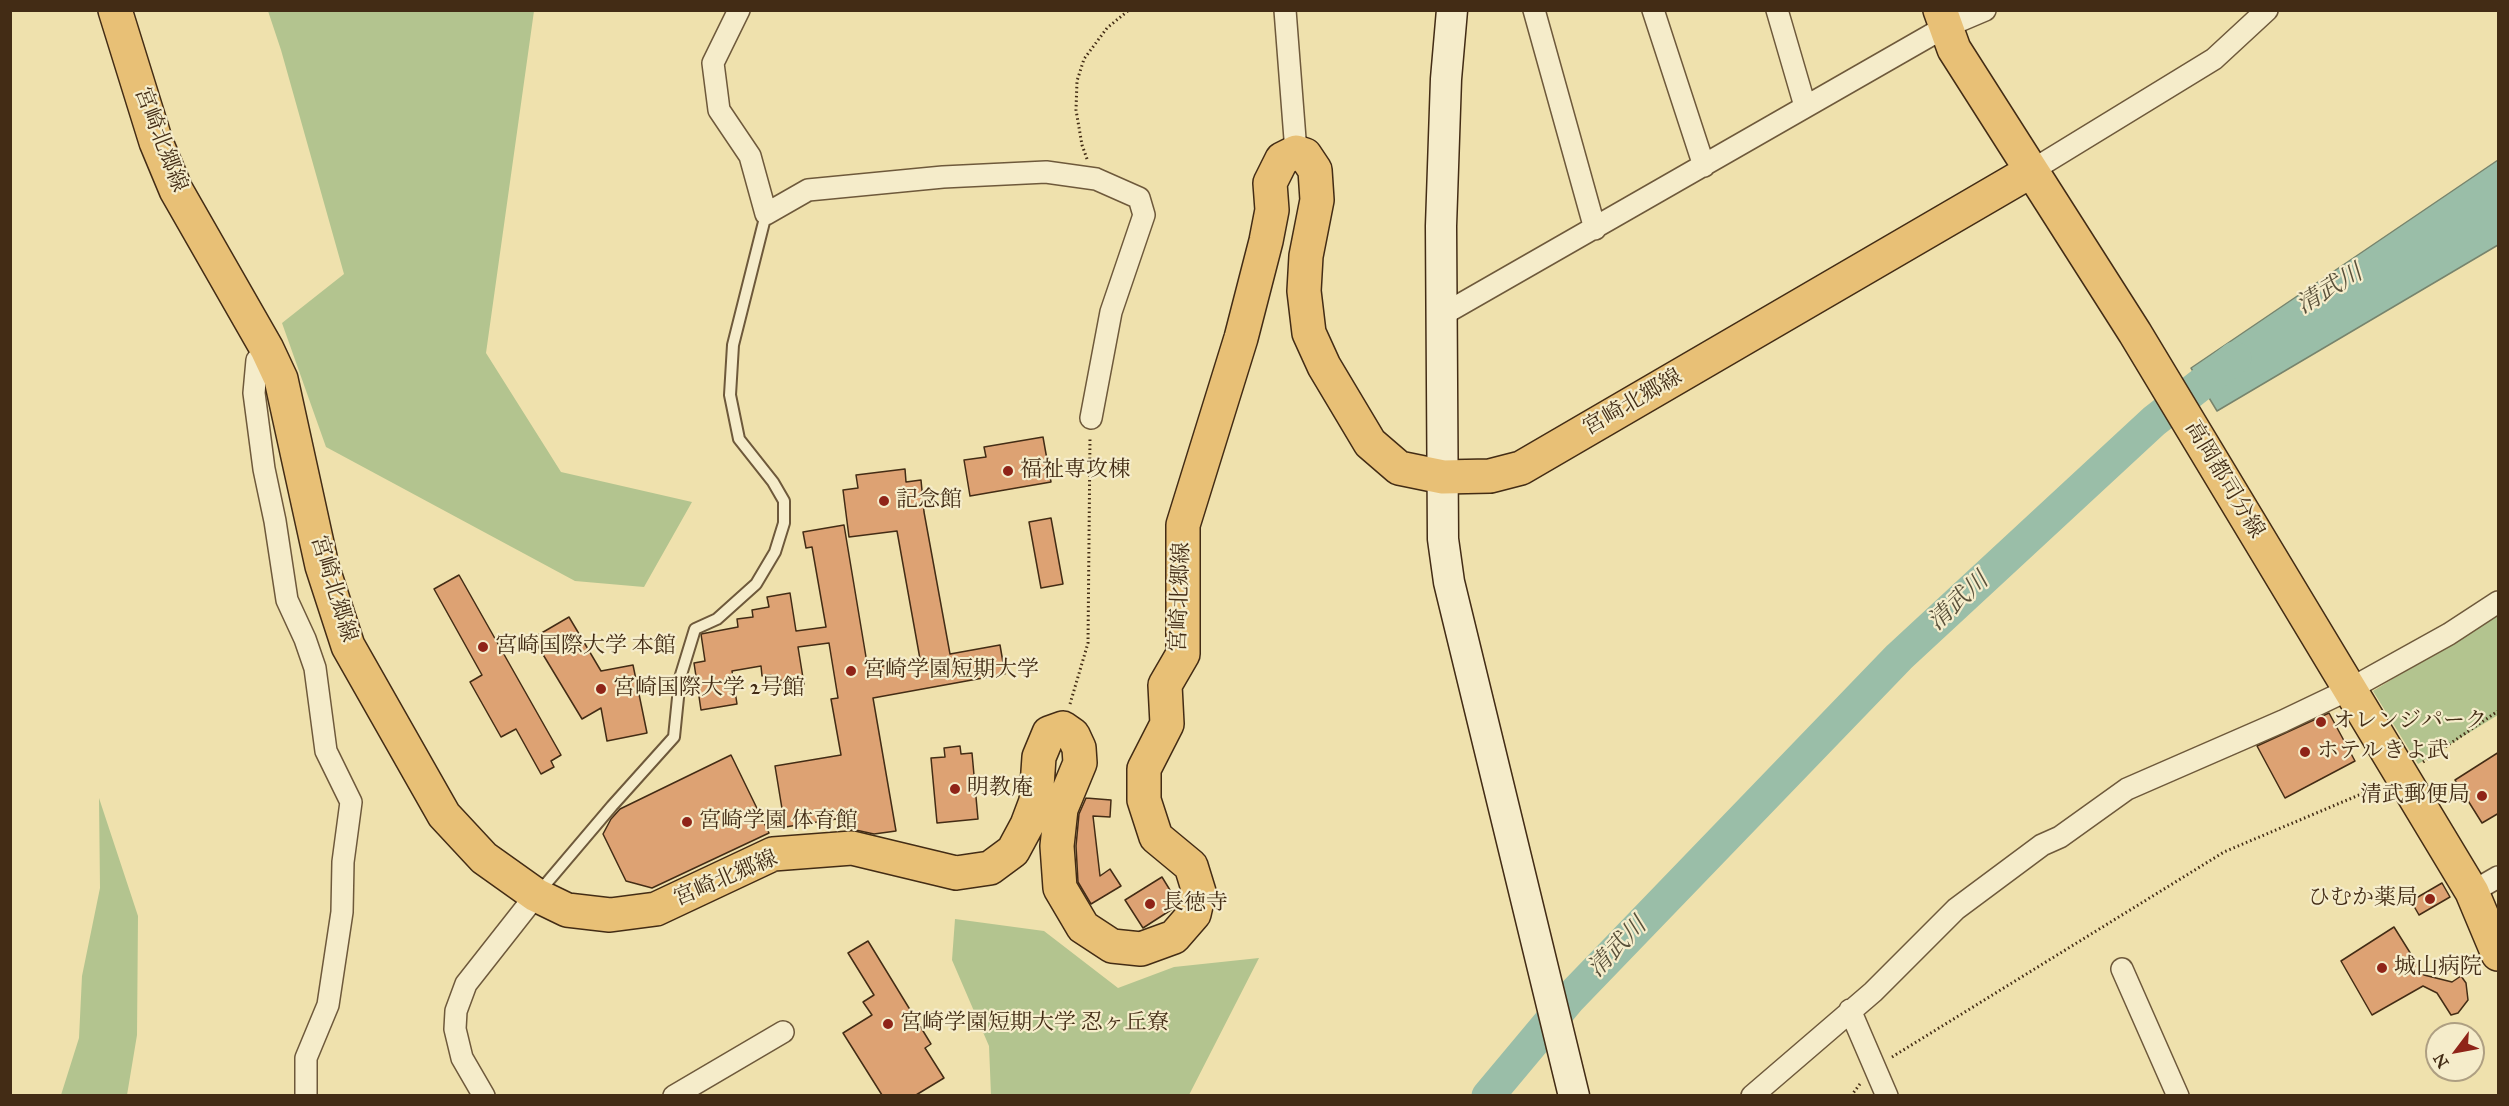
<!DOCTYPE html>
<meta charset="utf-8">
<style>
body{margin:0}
#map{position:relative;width:2509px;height:1106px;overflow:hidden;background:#efe1ad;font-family:"IM FELL Great Primer",serif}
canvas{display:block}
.frame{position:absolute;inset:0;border:12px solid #432c15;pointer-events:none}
.north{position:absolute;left:2425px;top:1022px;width:60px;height:60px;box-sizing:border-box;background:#f5ecca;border:2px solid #ae9f82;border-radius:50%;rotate:238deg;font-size:16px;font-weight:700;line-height:24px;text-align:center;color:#432c15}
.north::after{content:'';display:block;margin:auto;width:21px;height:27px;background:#8f2418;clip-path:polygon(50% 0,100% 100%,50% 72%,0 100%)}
</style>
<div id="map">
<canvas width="2509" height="1106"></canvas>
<div class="frame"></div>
<div class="north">N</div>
</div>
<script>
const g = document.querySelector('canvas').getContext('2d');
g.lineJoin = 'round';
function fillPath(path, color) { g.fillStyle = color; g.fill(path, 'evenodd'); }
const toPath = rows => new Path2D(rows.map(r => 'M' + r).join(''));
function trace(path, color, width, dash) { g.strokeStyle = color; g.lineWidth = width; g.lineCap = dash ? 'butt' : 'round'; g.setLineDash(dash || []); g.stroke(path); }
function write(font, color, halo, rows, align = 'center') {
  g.font = font + ' "IM FELL Great Primer","Noto Serif JP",serif'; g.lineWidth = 4.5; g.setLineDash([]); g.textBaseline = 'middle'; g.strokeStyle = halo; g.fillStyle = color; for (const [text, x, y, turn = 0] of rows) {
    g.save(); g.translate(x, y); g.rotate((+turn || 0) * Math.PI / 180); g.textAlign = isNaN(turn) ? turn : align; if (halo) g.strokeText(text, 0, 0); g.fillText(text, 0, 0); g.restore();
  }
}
const green = toPath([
 [268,11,534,11,486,353,561,472,692,502,644,587,575,581,326,447,282,323,344,274,281,50],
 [2498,614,2498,715,2418,764,2373,691],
 [99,798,138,916,137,1035,127,1095,61,1095,79,1038,82,976,100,888],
 [955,919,1044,931,1118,988,1174,967,1259,958,1189,1095,991,1095,989,1046,952,960]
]);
const water = toPath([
 [2498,160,2498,245,2217,411,2191,368,2498,160]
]);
const river = toPath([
 [1488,1096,1570,998,1899,657,2154,421,2235,358]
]);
const building = toPath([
 [1043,437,1051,482,970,496,964,460,986,457,984,447,1043,437],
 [905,469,906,482,921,480,924,512,950,654,1000,645,1005,674,873,698,896,831,874,834,851,829,849,817,785,827,775,766,841,755,831,699,838,698,829,643,798,647,804,684,782,688,781,680,773,682,771,675,762,676,761,666,732,671,737,704,701,710,694,663,705,661,701,634,738,627,737,619,753,617,752,610,769,607,767,597,790,593,796,631,826,627,812,547,806,548,803,532,844,525,868,669,920,659,897,531,849,537,843,490,858,488,856,475,905,469],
 [1051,518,1063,584,1041,588,1029,522,1051,518],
 [459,575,561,755,551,761,554,767,541,774,516,729,501,737,470,682,482,675,434,589,459,575],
 [569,617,601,671,633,665,647,733,607,741,601,708,582,719,533,638,569,617],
 [2329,713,2355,761,2285,798,2257,746,2329,713],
 [960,746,961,754,972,753,978,819,937,823,931,758,945,757,944,748,960,746],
 [2499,752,2499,813,2482,823,2455,780,2499,752],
 [731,755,769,833,652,888,626,881,603,834,611,819,620,809,731,755],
 [1086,798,1111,800,1110,817,1093,816,1100,876,1110,869,1121,886,1091,904,1078,882,1076,846,1079,814,1086,798],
 [1162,877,1173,895,1168,898,1174,908,1143,928,1125,900,1162,877],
 [2442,883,2450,897,2419,915,2411,901,2442,883],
 [2394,927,2424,975,2452,982,2461,976,2466,983,2468,1000,2458,1013,2451,1015,2437,993,2423,986,2372,1015,2341,961,2394,927],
 [868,941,931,1044,925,1048,944,1078,916,1095,882,1095,843,1033,872,1015,863,1002,874,995,848,953,868,941]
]);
const path = toPath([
 [1087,159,1082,145,1076,110,1077,81,1084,59,1107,28,1129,10],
 [1070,704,1088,643,1090,437],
 [2423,762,2498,711],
 [1892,1057,2224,852,2378,787],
 [1851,1096,1860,1084]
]);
const lane = toPath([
 [539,892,612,806,674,737,680,678,695,629,717,619,756,584,775,552,784,523,784,501,773,482,739,439,730,395,733,345,766,214]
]);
const street = toPath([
 [739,10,713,63,719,110,750,156,766,214,808,190,943,177,1046,172,1096,179,1139,198,1144,215,1111,312,1091,418],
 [1285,10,1296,152],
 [1534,10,1595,229],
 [1653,10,1704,166],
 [1777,10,1805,106],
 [2031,171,2214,59,2267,10],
 [1442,315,1945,27,1985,10],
 [267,349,257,360,254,393,264,469,275,521,287,600,305,639,315,668,326,751,351,802,343,862,342,912,328,1005,306,1058,306,1096],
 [2472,892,2498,877],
 [2122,969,2178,1096],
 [1850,1010,1887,1096],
 [484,1096,462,1058,455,1029,456,1011,466,984,536,895],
 [674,1096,783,1032],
 [1752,1096,1873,992,1956,909,2042,845,2060,837,2127,789,2283,721,2350,689,2449,634,2498,602]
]);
const secondary = toPath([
 [1452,10,1446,79,1441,226,1443,539,1449,582,1574,1096]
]);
const primary = toPath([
 [115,10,156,142,176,190,267,349,281,379,322,566,348,646,444,815,484,858,536,895,567,910,610,915,656,909,773,854,852,848,956,873,990,868,1013,851,1027,825,1036,801,1039,757,1049,733,1063,728,1073,735,1079,748,1080,763,1061,809,1057,846,1060,888,1083,927,1112,946,1141,949,1174,937,1194,914,1199,892,1191,866,1156,837,1144,800,1144,769,1167,724,1165,685,1183,654,1183,525,1241,338,1266,241,1272,210,1270,183,1282,159,1296,152,1305,155,1315,170,1317,200,1306,256,1304,291,1309,333,1324,366,1370,443,1399,468,1443,477,1490,476,1521,468,2031,171],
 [1940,10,1954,49,2135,333,2472,892,2498,954]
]);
const markers = [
 [1008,471,6,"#8f2418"],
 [884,501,6,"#8f2418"],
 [483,647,6,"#8f2418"],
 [851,671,6,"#8f2418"],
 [601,689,6,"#8f2418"],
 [2321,722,6,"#8f2418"],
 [2305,752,6,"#8f2418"],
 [955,789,6,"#8f2418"],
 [2482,796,6,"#8f2418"],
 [687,822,6,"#8f2418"],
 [2430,899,6,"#8f2418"],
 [1150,904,6,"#8f2418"],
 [2382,968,6,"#8f2418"],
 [888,1024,6,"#8f2418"]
];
const streetNames = [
 ["宮崎北郷線",160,140,69],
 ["宮崎北郷線",1633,403,-30],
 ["高岡都司分線",2224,480,59],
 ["宮崎北郷線",333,589,73],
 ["宮崎北郷線",1181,597,-88],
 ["宮崎北郷線",726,879,-23]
];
const poiNames = [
 ["福祉専攻棟",1020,471],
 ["記念館",896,501],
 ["宮崎国際大学 本館",495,647],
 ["宮崎学園短期大学",863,671],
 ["宮崎国際大学 2号館",613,689],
 ["オレンジパーク",2333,722],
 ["ホテルきよ武",2317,752],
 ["明教庵",967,789],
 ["清武郵便局",2470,796,"right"],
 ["宮崎学園 体育館",699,822],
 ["ひむか薬局",2418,899,"right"],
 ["長徳寺",1162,904],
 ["城山病院",2394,968],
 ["宮崎学園短期大学 忍ヶ丘寮",900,1024]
];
const waterNames = [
 ["清武川",2330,290,-31],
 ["清武川",1959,602,-43],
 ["清武川",1618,948,-46]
];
fillPath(green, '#b3c48f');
fillPath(water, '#9abea8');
trace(water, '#77846d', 1.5);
trace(river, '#9abea8', 33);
fillPath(building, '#dda273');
trace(building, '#432c15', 1.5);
trace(lane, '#6e593b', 14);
trace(street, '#6e593b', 24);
trace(secondary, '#432c15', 33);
trace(primary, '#432c15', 36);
trace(path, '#432c15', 3, [1.5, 3]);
trace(lane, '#f5ecca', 10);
trace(street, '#f5ecca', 21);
trace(secondary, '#f5ecca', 30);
trace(primary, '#e8c076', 33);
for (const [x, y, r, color] of markers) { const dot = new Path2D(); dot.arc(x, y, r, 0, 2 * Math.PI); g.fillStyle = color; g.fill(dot); trace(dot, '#f5ecca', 2); }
write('22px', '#432c15', '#f5ecca', streetNames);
write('22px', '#432c15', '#f5ecca', poiNames, 'left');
write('italic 24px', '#59503a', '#f5ecca', waterNames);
</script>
